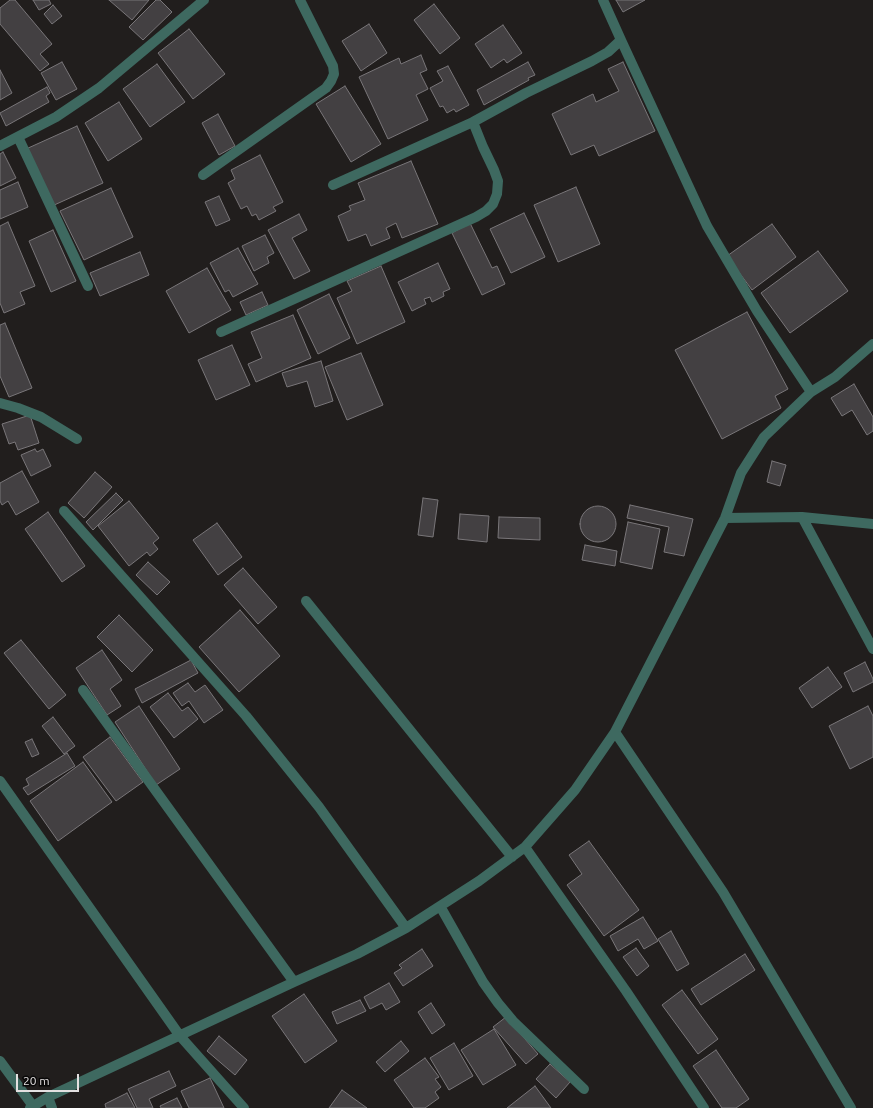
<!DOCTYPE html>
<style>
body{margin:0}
#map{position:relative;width:873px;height:1108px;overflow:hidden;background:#211e1d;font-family:Ubuntu,sans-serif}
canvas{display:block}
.scale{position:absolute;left:16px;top:1074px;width:63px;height:18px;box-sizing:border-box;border:2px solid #e3e0e0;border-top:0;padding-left:5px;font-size:12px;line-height:14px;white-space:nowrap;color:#e3e0e0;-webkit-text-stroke:3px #090808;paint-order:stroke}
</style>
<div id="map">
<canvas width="873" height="1108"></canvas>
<div class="scale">20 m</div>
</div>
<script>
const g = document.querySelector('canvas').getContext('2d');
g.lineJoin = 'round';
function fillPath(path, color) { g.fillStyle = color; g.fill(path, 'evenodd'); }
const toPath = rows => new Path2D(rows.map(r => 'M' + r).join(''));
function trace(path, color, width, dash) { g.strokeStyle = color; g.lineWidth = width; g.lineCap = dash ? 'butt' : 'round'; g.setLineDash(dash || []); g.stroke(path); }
const building = toPath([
 [10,0,15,0,52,44,40,54,49,64,40,71,0,24,0,8,10,0],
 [33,0,49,0,51,4,39,10,33,0],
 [109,0,149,0,132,20,109,0],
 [156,0,160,0,172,12,143,40,129,27,156,0],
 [616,0,645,0,623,12,616,0],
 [434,4,460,38,440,54,414,20,434,4],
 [53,5,62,16,52,24,44,14,53,5],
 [369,24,387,53,361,71,342,41,369,24],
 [503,25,522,53,507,63,504,59,491,68,475,44,503,25],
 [189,29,225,74,193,99,158,53,189,29],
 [421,55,427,70,420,73,428,89,416,95,428,120,388,139,359,77,399,58,401,64,421,55],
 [62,62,77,89,56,100,41,73,62,62],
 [528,62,535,75,528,78,529,80,484,105,477,90,528,62],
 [623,62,655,131,599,156,594,145,571,155,552,114,593,94,596,102,619,91,608,69,623,62],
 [157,64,185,102,150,127,123,89,157,64],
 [448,66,469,105,456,112,454,109,447,113,443,106,440,107,430,88,443,81,437,71,448,66],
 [0,70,12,93,0,100,0,70],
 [345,86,381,144,351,162,316,104,345,86],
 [47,87,50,93,46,96,49,102,6,126,0,113,47,87],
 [119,102,142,139,108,161,85,123,119,102],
 [218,114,235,146,219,155,202,123,218,114],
 [77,126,103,183,52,206,26,149,77,126],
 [3,152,16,178,0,186,0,154,3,152],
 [260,155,283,202,273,207,276,211,259,220,256,214,252,216,247,206,241,209,228,183,235,179,231,170,260,155],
 [411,161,438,224,402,238,396,223,386,228,390,238,371,246,366,234,348,241,338,216,351,210,349,206,365,200,358,183,411,161],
 [18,182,28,207,0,219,0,190,18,182],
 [576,187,600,244,558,262,534,205,576,187],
 [111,188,133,237,84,260,60,211,111,188],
 [219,196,230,220,216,226,205,202,219,196],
 [524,213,545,257,511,273,490,229,524,213],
 [299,214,307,230,292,238,310,271,294,279,268,230,299,214],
 [8,222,35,286,20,292,25,304,4,313,0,303,0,226,8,222],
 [470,223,492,268,497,266,505,284,482,295,452,233,470,223],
 [772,224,796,257,752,290,727,256,772,224],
 [53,230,76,281,51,292,29,241,53,230],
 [265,235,274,253,267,257,269,263,254,271,242,246,265,235],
 [238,248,258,284,233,297,229,290,225,292,210,263,238,248],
 [818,251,848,291,790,333,761,293,818,251],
 [140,252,149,275,100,296,90,273,140,252],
 [438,263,450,289,443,292,444,296,432,302,430,297,424,299,426,304,412,311,398,282,438,263],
 [381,266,405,322,357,344,337,298,352,291,347,281,381,266],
 [207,268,231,310,189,333,166,291,207,268],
 [262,292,268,305,246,315,240,302,262,292],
 [329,294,350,338,318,354,297,310,329,294],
 [747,312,788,389,775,396,781,408,722,439,675,350,747,312],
 [293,315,311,358,256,382,248,364,262,358,251,332,293,315],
 [5,323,32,388,9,397,0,376,0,325,5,323],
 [232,345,250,385,216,400,198,360,232,345],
 [361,353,383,405,347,420,325,367,361,353],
 [321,361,333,401,315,407,307,381,287,387,282,373,321,361],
 [854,384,873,417,873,431,867,435,852,410,842,416,831,398,854,384],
 [30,415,39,443,18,450,15,442,9,444,2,424,30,415],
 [35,449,37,452,43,449,51,466,31,476,21,455,35,449],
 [772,461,786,465,780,486,767,482,772,461],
 [22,471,39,502,16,515,8,501,2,505,0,501,0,483,22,471],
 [95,472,112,487,84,518,68,503,95,472],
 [116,493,123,500,93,530,86,522,116,493],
 [423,498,438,500,433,537,418,535,423,498],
 [129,501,159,538,153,543,158,549,150,556,147,552,129,566,98,526,129,501],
 [630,505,693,519,684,556,664,552,669,527,627,518,630,505],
 '580 524a18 18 0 1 1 36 0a18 18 0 1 1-36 0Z',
 [48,512,85,566,62,582,25,529,48,512],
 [460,514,489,516,487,542,458,539,460,514],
 [499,517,540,518,540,540,498,538,499,517],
 [628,522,660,529,652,569,620,562,628,522],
 [217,523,242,557,218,575,193,540,217,523],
 [585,545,617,551,615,566,582,560,585,545],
 [148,562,170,582,157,595,136,575,148,562],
 [243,568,277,607,258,624,224,585,243,568],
 [240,610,280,656,239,692,199,647,240,610],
 [119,615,153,650,132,672,97,637,119,615],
 [21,640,66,695,49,709,4,653,21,640],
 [102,650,122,680,110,689,121,706,107,715,76,668,102,650],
 [191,660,198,673,142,703,135,689,191,660],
 [865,662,873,679,873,682,853,692,844,673,865,662],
 [828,667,842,687,812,708,799,688,828,667],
 [188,683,195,692,205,685,223,710,204,723,189,701,182,706,173,693,188,683],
 [168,693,182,711,188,707,198,719,174,738,150,707,168,693],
 [139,706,180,769,156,785,115,722,139,706],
 [868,706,873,716,873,757,850,769,829,726,868,706],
 [53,717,75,746,64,754,42,726,53,717],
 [110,737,143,782,116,801,83,757,110,737],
 [32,739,39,754,32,757,25,742,32,739],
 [67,753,75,766,28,795,23,788,29,785,26,779,67,753],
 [83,762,112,802,58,841,30,801,83,762],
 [589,841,639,910,604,936,567,885,582,874,569,855,589,841],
 [643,917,658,941,644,949,638,939,618,951,610,936,643,917],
 [671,931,689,964,677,971,658,939,671,931],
 [636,948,649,966,637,976,623,957,636,948],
 [422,949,433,966,403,986,394,973,402,968,399,965,422,949],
 [745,954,755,970,701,1005,691,989,745,954],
 [389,983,400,1002,386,1010,382,1003,370,1009,364,997,389,983],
 [682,990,718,1039,698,1054,662,1005,682,990],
 [304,994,337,1041,305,1063,272,1016,304,994],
 [360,1000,366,1011,337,1024,332,1012,360,1000],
 [431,1003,445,1025,432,1034,418,1012,431,1003],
 [506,1017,538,1054,526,1064,493,1027,506,1017],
 [494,1029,516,1065,483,1085,461,1050,494,1029],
 [219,1036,247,1060,235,1075,207,1051,219,1036],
 [401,1041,409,1051,385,1072,376,1062,401,1041],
 [454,1043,473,1076,449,1090,430,1058,454,1043],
 [716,1050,749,1099,736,1108,722,1108,693,1066,716,1050],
 [425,1058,439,1077,435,1079,441,1087,435,1092,439,1098,425,1108,414,1108,394,1080,425,1058],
 [550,1064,570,1082,556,1098,536,1079,550,1064],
 [169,1071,176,1086,149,1099,153,1108,137,1108,128,1089,169,1071],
 [210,1078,224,1108,189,1108,181,1091,210,1078],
 [535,1086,551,1108,507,1108,535,1086],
 [342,1090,367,1108,329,1108,342,1090],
 [127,1093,135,1108,106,1108,105,1104,127,1093],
 [177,1098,182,1108,161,1108,160,1106,177,1098]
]);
const minor = toPath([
 [621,40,707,226,757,311,811,392],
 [18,137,88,286],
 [0,146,56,117,99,88,204,0],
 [203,175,326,88,331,81,334,74,333,66,300,0],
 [333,185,473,122],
 [221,332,476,217,486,211,493,204,497,194,498,181,494,170,483,147,473,122,526,93,592,61,608,52,621,40,603,0],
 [0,403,18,408,41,417,77,439],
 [64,511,246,716,319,807,406,928],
 [802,517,873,649],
 [725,518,802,517,873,524],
 [306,601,512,857],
 [83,690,294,982],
 [615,732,723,892,851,1108],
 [0,781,180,1036,244,1108],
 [525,847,626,991,704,1108],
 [440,906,483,982,498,1003,513,1021,584,1089],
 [0,1061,33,1106],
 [48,1097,52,1108],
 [30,1108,48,1097,294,982,357,954,406,928,479,881,525,847,575,790,615,732,725,518,741,473,764,437,811,392,835,377,873,344]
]);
fillPath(building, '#434042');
trace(building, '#797679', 1);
trace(minor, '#3e6960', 10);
</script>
